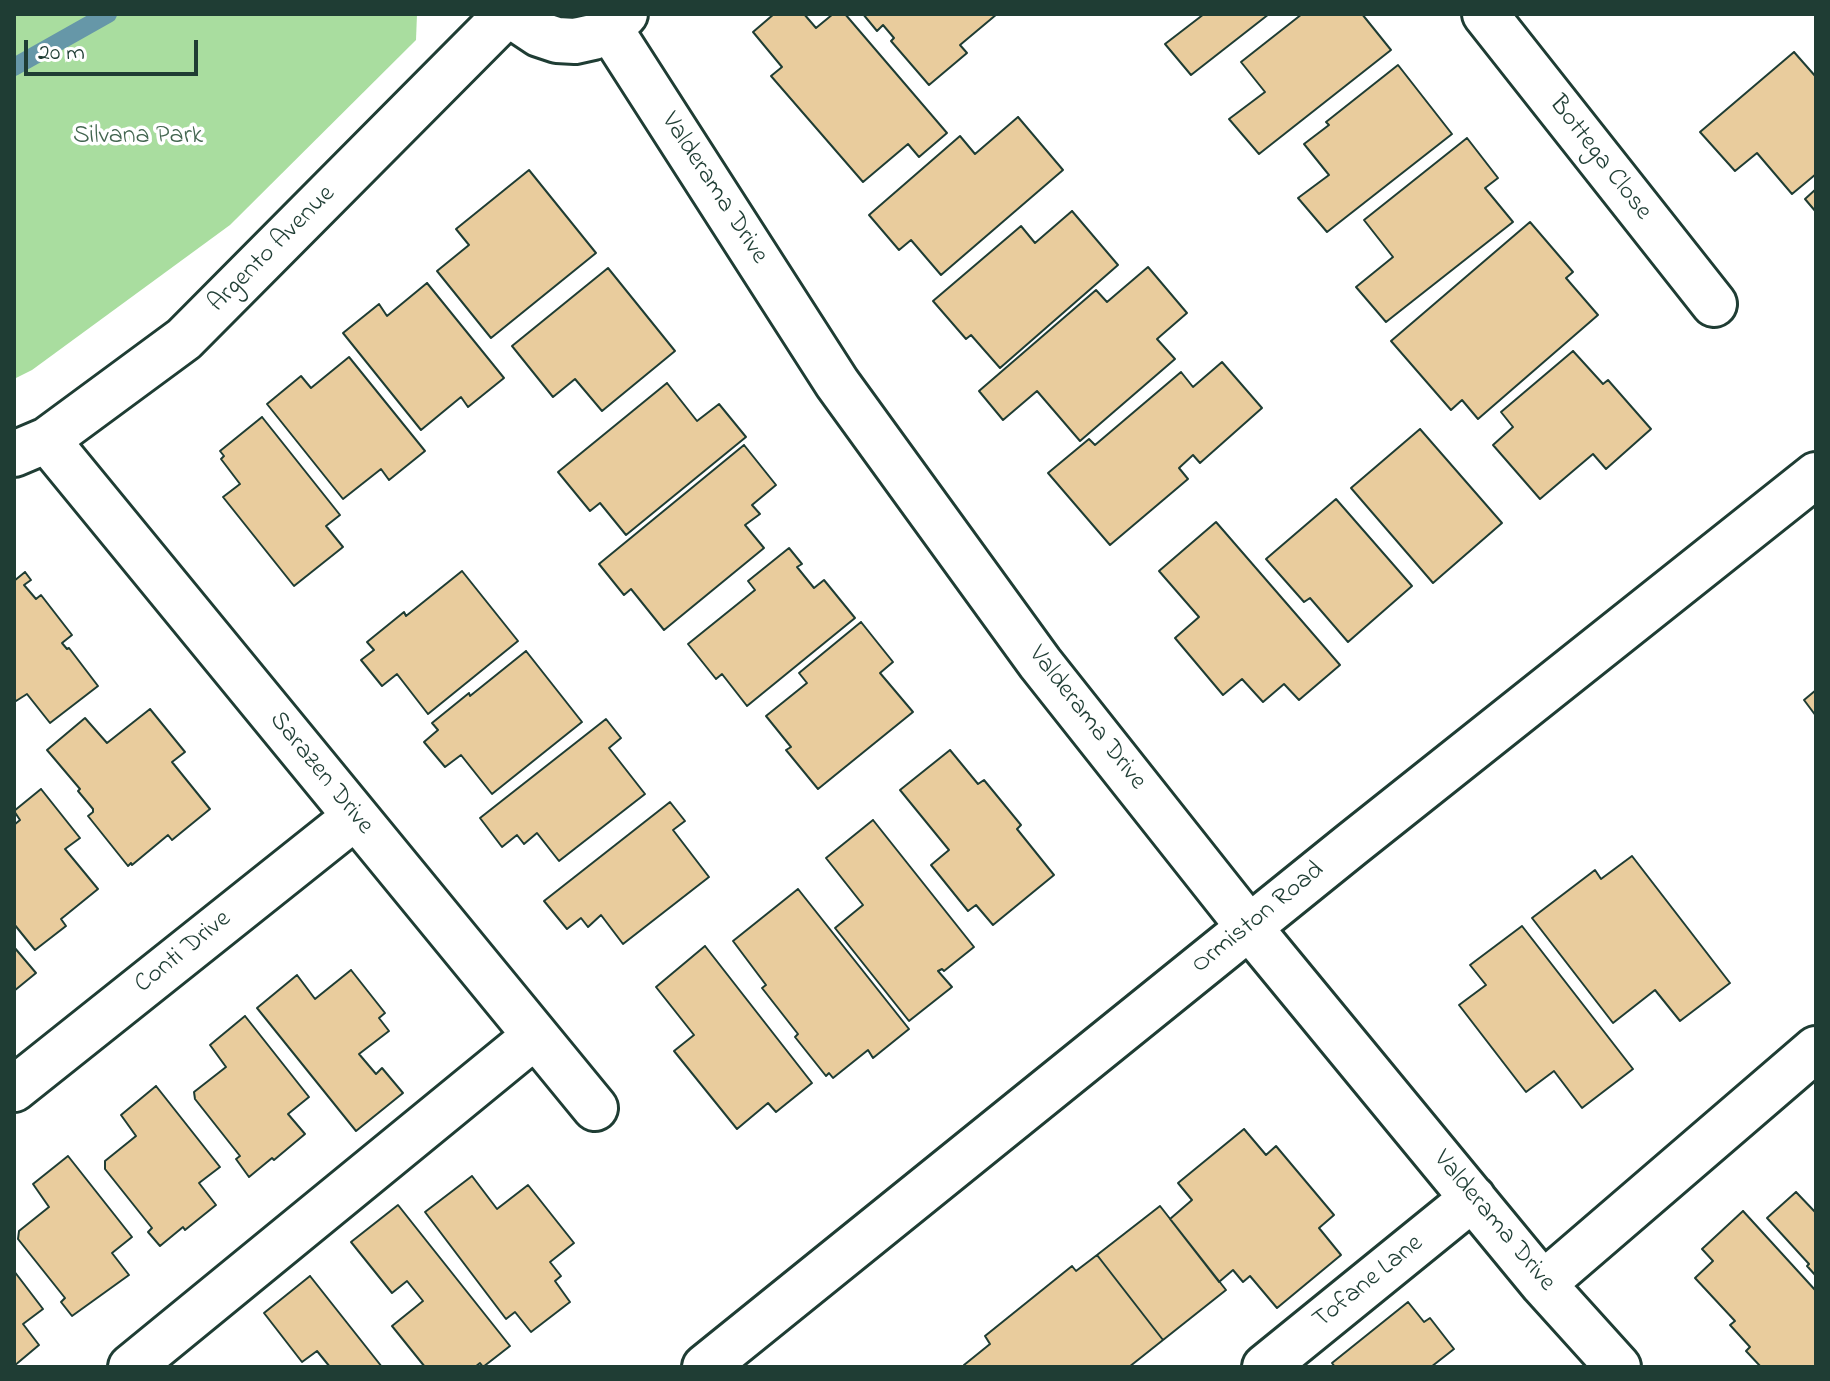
<!DOCTYPE html>
<style>
body{margin:0}
#map{position:relative;width:1830px;height:1381px;overflow:hidden;background:#fff;font-family:"Indie Flower",sans-serif}
canvas{display:block}
.frame{position:absolute;inset:0;border:16px solid #1f3d34;pointer-events:none}
.scale{position:absolute;left:24px;top:40px;width:174px;height:36px;box-sizing:border-box;border:4px solid #1f3d34;border-top:0;padding-left:10px;font-size:24px;line-height:28px;white-space:nowrap;color:#1f3d34;-webkit-text-stroke:6px #fff;paint-order:stroke}
</style>
<div id="map">
<canvas width="1830" height="1381"></canvas>
<div class="frame"></div>
<div class="scale">20 m</div>
</div>
<script>
const g = document.querySelector('canvas').getContext('2d');
g.lineJoin = 'round';
function fillPath(path, color) { g.fillStyle = color; g.fill(path, 'evenodd'); }
const toPath = rows => new Path2D(rows.map(r => 'M' + r).join(''));
function trace(path, color, width, dash) { g.strokeStyle = color; g.lineWidth = width; g.lineCap = dash ? 'butt' : 'round'; g.setLineDash(dash || []); g.stroke(path); }
function write(font, color, halo, rows, align = 'center') {
  g.font = font + ' "Indie Flower",sans-serif'; g.lineWidth = 7; g.setLineDash([]); g.textBaseline = 'middle'; g.strokeStyle = halo; g.fillStyle = color; for (const [text, x, y, turn = 0] of rows) {
    g.save(); g.translate(x, y); g.rotate((+turn || 0) * Math.PI / 180); g.textAlign = isNaN(turn) ? turn : align; if (halo) g.strokeText(text, 0, 0); g.fillText(text, 0, 0); g.restore();
  }
}
const green = toPath([
 [14,14,417,14,416,40,230,225,32,370,14,379]
]);
const stream = toPath([
 [14,67,108,14]
]);
const building = toPath([
 [774,14,804,14,816,28,833,14,845,14,947,133,919,157,908,144,863,182,771,76,782,67,753,32,774,14],
 [863,14,997,14,960,45,967,53,929,85,891,41,894,38,883,25,877,31,863,14],
 [1204,14,1269,14,1191,75,1165,44,1204,14],
 [1302,14,1362,14,1391,50,1259,154,1229,119,1265,92,1241,62,1302,14],
 [1794,52,1816,77,1816,174,1792,194,1757,153,1735,171,1700,132,1794,52],
 [1398,65,1452,134,1327,232,1298,198,1329,175,1304,144,1329,125,1326,122,1398,65],
 [1018,117,1063,170,941,275,911,240,899,250,869,215,960,136,975,154,1018,117],
 [1467,138,1498,178,1485,188,1513,222,1386,322,1356,287,1393,257,1364,220,1467,138],
 [529,170,596,253,491,338,437,271,469,245,456,229,529,170],
 [1816,189,1816,212,1805,199,1816,189],
 [1072,211,1118,265,1000,368,971,335,966,339,933,301,1021,226,1035,243,1072,211],
 [1530,222,1573,272,1566,278,1598,315,1478,419,1462,400,1451,410,1391,341,1530,222],
 [1148,267,1187,313,1157,339,1175,359,1080,441,1037,391,1003,420,979,391,1096,290,1107,302,1148,267],
 [608,268,675,351,602,411,575,379,553,397,512,346,608,268],
 [427,283,504,378,468,407,461,397,421,430,343,333,379,304,387,316,427,283],
 [1573,351,1603,384,1608,380,1651,429,1606,469,1593,454,1540,499,1493,445,1513,427,1501,412,1573,351],
 [349,357,425,451,389,480,381,469,343,499,267,404,301,376,311,388,349,357],
 [1222,362,1262,408,1200,463,1193,455,1179,468,1188,479,1110,545,1048,473,1089,439,1095,445,1181,372,1193,387,1222,362],
 [667,383,697,421,719,404,746,437,626,535,600,503,590,511,558,472,667,383],
 [262,417,340,515,326,526,343,547,294,586,223,497,240,484,221,459,224,456,220,451,262,417],
 [1420,429,1502,523,1433,583,1351,488,1420,429],
 [744,445,776,485,752,505,760,514,745,525,764,548,664,630,631,589,624,595,599,564,744,445],
 [1336,499,1412,586,1348,642,1310,598,1304,602,1266,559,1336,499],
 [1216,522,1340,665,1299,700,1284,684,1263,702,1242,679,1223,695,1175,638,1199,617,1159,571,1216,522],
 [789,548,802,564,797,567,814,588,824,580,855,618,747,706,722,674,716,679,688,644,755,590,748,581,789,548],
 [462,571,518,641,428,714,397,674,382,686,361,660,374,650,367,642,404,612,406,616,462,571],
 [25,572,31,580,24,585,36,599,41,595,72,635,62,643,67,649,69,648,98,686,50,723,27,694,16,701,14,699,14,581,25,572],
 [861,622,893,662,880,673,913,712,818,789,786,750,791,747,766,716,807,683,799,673,861,622],
 [526,651,582,722,492,794,461,755,445,767,424,742,438,730,432,723,469,693,470,696,526,651],
 [1816,690,1816,716,1804,700,1816,690],
 [150,709,185,752,172,762,210,809,172,840,168,835,132,865,131,863,128,866,88,816,93,812,93,809,78,791,80,789,47,750,85,718,107,743,150,709],
 [606,719,621,738,609,748,645,794,559,861,537,833,524,844,517,835,502,847,480,818,606,719],
 [950,750,978,784,984,780,1021,825,1017,829,1054,875,993,925,976,905,968,911,931,865,949,850,900,790,950,750],
 [41,789,80,838,65,849,98,889,61,919,66,926,35,950,14,924,14,825,20,820,14,811,41,789],
 [670,802,685,821,673,830,709,877,623,944,601,915,588,927,581,918,567,929,544,901,670,802],
 [873,820,974,947,944,971,942,969,938,971,952,987,909,1021,835,928,863,905,826,858,873,820],
 [1632,856,1730,983,1680,1021,1655,990,1613,1023,1532,918,1595,870,1601,879,1632,856],
 [798,889,909,1029,873,1058,868,1050,833,1078,829,1073,826,1076,795,1037,798,1034,762,988,766,985,733,941,798,889],
 [1522,926,1633,1069,1582,1108,1554,1071,1526,1092,1459,1005,1486,985,1470,965,1522,926],
 [705,946,812,1083,776,1112,768,1103,737,1129,674,1051,694,1035,656,987,705,946],
 [14,947,36,973,14,991,14,947],
 [351,970,385,1013,379,1018,389,1031,359,1054,376,1074,382,1068,403,1093,356,1131,257,1008,297,975,315,999,351,970],
 [245,1016,309,1097,288,1114,305,1134,274,1160,272,1158,249,1177,236,1159,240,1156,195,1099,194,1092,226,1067,210,1045,245,1016],
 [156,1086,220,1167,199,1183,216,1205,185,1230,183,1227,160,1246,148,1232,152,1228,105,1169,105,1161,136,1136,121,1115,156,1086],
 [1244,1129,1266,1155,1276,1146,1334,1215,1319,1228,1341,1255,1277,1308,1250,1276,1243,1282,1233,1270,1219,1282,1170,1219,1192,1200,1178,1183,1244,1129],
 [68,1156,132,1237,112,1253,129,1275,72,1316,61,1302,65,1298,18,1239,19,1231,49,1207,33,1184,68,1156],
 [472,1176,497,1209,528,1185,574,1243,550,1262,561,1276,555,1281,570,1302,531,1332,515,1312,506,1319,425,1212,472,1176],
 [1796,1192,1816,1213,1816,1276,1807,1266,1809,1264,1767,1218,1796,1192],
 [398,1205,510,1346,483,1367,480,1363,475,1367,425,1367,392,1326,423,1301,407,1281,392,1293,351,1242,398,1205],
 [1160,1206,1226,1290,1163,1340,1097,1255,1160,1206],
 [1743,1211,1816,1291,1816,1367,1761,1367,1746,1351,1750,1347,1730,1325,1735,1321,1695,1278,1713,1261,1702,1249,1743,1211],
 [1097,1255,1163,1340,1129,1367,965,1367,964,1365,990,1344,985,1336,1072,1266,1076,1271,1097,1255],
 [14,1271,43,1309,23,1324,39,1345,14,1366,14,1271],
 [310,1276,382,1367,330,1367,317,1351,302,1362,264,1313,310,1276],
 [1408,1302,1424,1322,1430,1318,1454,1349,1431,1367,1335,1367,1332,1363,1408,1302]
]);
const minor = toPath([
 [1485,14,1714,304],
 [47,440,595,1108],
 [14,454,47,440,184,339,507,14],
 [1249,927,1543,1284,1618,1367],
 [14,1089,355,817],
 [1543,1284,1816,1049],
 [131,1367,535,1036],
 [1265,1367,1473,1198]
]);
const tertiary = toPath([
 [514,14,524,24,539,34,557,40,575,41,593,37,610,29,625,14],
 [610,29,837,383,1040,663,1249,927]
]);
const secondary = toPath([
 [705,1367,1351,845,1816,475]
]);
const parkNames = [
 ["Silvana Park",138,138]
];
const streetNames = [
 ["Bottega Close",1599,159,52],
 ["Valderama Drive",713,189,57],
 ["Argento Avenue",273,250,-45],
 ["Valderama Drive",1086,719,52],
 ["Sarazen Drive",320,774,51],
 ["Ormiston Road",1259,919,-39],
 ["Conti Drive",184,953,-39],
 ["Valderama Drive",1493,1222,50],
 ["Tofane Lane",1369,1283,-39]
];
fillPath(green, '#a9dd9f');
trace(stream, '#6697a8', 18);
fillPath(building, '#e9cc9d');
trace(building, '#1f3d34', 2);
trace(minor, '#1f3d34', 50);
trace(tertiary, '#1f3d34', 50);
trace(secondary, '#1f3d34', 50);
trace(minor, '#fff', 44);
trace(tertiary, '#fff', 44);
trace(secondary, '#fff', 44);
write('26px', '#42654f', '#fff', parkNames);
write('26px', '#1f3d34', '#fff', streetNames);
</script>
